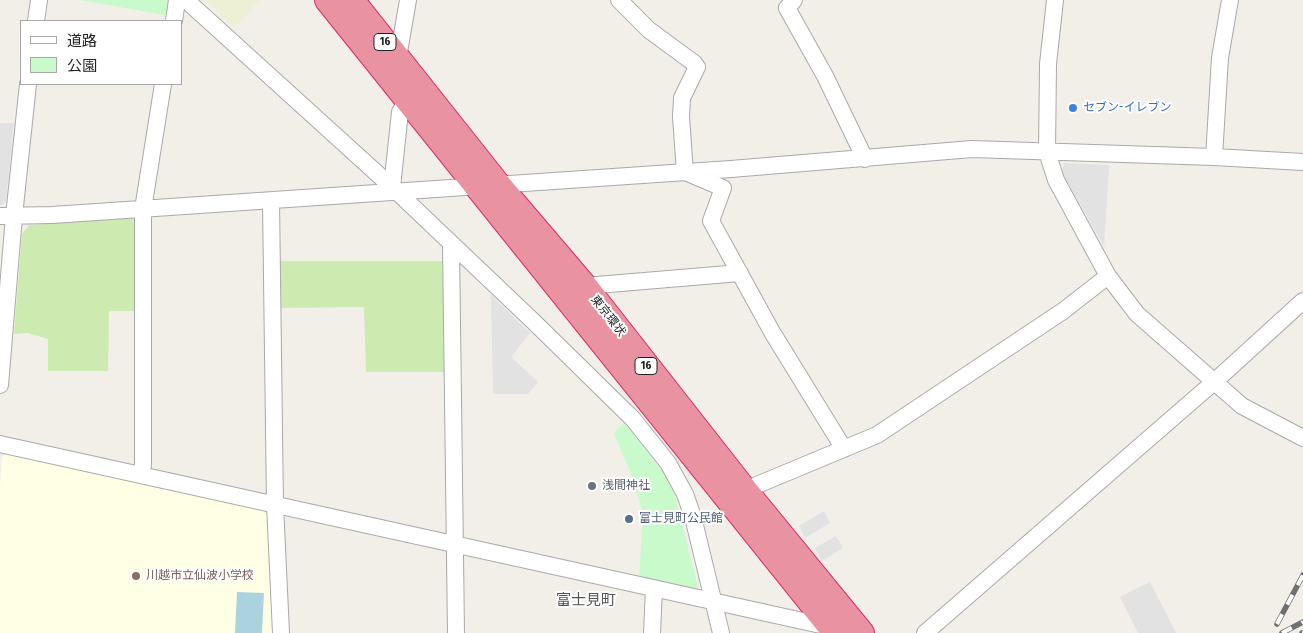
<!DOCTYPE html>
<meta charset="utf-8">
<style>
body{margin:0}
#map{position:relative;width:1303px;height:633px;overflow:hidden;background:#f2efe9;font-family:"Fira Sans Condensed","Noto Sans JP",sans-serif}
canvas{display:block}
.legend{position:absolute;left:20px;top:20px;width:162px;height:65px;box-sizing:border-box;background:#fff;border:1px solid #a7a7a7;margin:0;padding:6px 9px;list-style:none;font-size:15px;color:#222}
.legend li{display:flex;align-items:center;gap:10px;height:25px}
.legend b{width:25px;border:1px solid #a7a7a7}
</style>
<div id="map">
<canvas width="1303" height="633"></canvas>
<ul class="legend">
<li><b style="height:6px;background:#fff"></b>道路</li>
<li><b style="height:14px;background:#c8facc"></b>公園</li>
</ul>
</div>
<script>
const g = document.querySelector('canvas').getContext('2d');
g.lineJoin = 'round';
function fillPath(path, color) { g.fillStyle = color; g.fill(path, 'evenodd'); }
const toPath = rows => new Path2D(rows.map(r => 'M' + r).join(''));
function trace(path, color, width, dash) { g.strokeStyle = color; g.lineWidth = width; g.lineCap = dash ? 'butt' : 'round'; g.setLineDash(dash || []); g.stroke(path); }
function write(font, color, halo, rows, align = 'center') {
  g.font = font + ' "Fira Sans Condensed","Noto Sans JP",sans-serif'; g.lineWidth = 4; g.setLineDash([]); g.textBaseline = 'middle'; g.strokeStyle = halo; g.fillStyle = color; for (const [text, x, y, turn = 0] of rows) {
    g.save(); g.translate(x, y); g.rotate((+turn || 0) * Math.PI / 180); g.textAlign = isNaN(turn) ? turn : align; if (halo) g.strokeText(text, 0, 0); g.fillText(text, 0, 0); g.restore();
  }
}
const education = toPath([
 [11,451,262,509,269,518,275,633,0,633,0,486,2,457]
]);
const farmland = toPath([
 [205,0,260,0,234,28]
]);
const grass = toPath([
 [136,218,137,311,109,311,108,371,48,371,48,339,28,333,14,334,22,234,29,225],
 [280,261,445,261,446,372,366,372,364,307,279,308]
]);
const park = toPath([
 [80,0,173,0,170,16],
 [624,422,672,484,698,587,692,591,639,580,643,512,630,471,614,434]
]);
const parking = toPath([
 [0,123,14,123,6,201,0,206],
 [1064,163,1109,165,1104,246,1062,173],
 [491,295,530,333,511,357,538,382,528,394,493,394],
 [824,511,830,523,805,538,799,526],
 [836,536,843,548,822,561,815,548],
 [1150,582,1176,633,1138,633,1120,597]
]);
const water = toPath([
 [237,592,264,593,262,633,235,633]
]);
const minor = toPath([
 [186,0,392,187,534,322,633,419,668,463,685,494,693,517,721,633],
 [619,0,649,30,694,63,697,67,682,98,681,117,685,172,723,188,711,221,772,332,844,449],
 [794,0,787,8,825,76,865,159],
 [1055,0,1048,64,1047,152,1056,180,1108,276,1137,314,1242,406,1303,438],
 [36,21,39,0],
 [174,21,177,0],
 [398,58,408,0],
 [1214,157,1220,58,1230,0],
 [392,187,400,112,407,99],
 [271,201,275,505,281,633],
 [0,216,52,215,731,169,972,149,1214,157,1303,162],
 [451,244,456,633],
 [585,286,740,273],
 [0,385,14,216,28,84],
 [0,444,830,627],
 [141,474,143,465,143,209,163,84],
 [745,490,877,435,1063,311,1108,276],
 [652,633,654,588],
 [925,633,1214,382,1303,301]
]);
const highway = toPath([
 [327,0,835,633],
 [352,0,498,184,585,286,745,490,862,633]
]);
const rail = toPath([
 [1277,624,1303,575],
 [1282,633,1303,622],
 [1302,633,1303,633]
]);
const markers = [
 [1073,108,5,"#3f7fe0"],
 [592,486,5,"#6b7280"],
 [629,519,5,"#5c6f8a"],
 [136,576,5,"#8d6e63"]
];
const shields = [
 [385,42,22],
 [646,366,22]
];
const shieldNames = [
 ["16",385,42],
 ["16",646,366]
];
const shopNames = [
 ["セブン-イレブン",1083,108]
];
const streetNames = [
 ["東京環状",608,316,52]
];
const worshipNames = [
 ["浅間神社",602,486]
];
const serviceNames = [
 ["富士見町公民館",639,519]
];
const educationNames = [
 ["川越市立仙波小学校",146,576]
];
const quarterNames = [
 ["富士見町",586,601]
];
fillPath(education, '#ffffe5');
fillPath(farmland, '#eef0d5');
fillPath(grass, '#cdebb0');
fillPath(park, '#c8facc');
fillPath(parking, '#e2e2e2');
fillPath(water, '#aad3df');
trace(minor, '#a9a9a9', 18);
trace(highway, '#dc2a67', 26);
trace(minor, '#fff', 16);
trace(highway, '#e892a2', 24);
trace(rail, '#707070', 5.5);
trace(rail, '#fff', 4, [11]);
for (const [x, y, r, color] of markers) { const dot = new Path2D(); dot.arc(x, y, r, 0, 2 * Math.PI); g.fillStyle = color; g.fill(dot); trace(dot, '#fff', 2); }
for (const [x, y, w] of shields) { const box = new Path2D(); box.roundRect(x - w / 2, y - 8.5, w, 17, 4); g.fillStyle = '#fff'; g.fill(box); trace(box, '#222', 1); }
write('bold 11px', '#222', null, shieldNames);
write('12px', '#366cbe', '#fff', shopNames, 'left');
write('12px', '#222', '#fff', streetNames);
write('12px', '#5b616d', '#fff', worshipNames, 'left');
write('12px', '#4e5e75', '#fff', serviceNames, 'left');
write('12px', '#785e54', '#fff', educationNames, 'left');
write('15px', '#555', '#fff', quarterNames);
</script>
